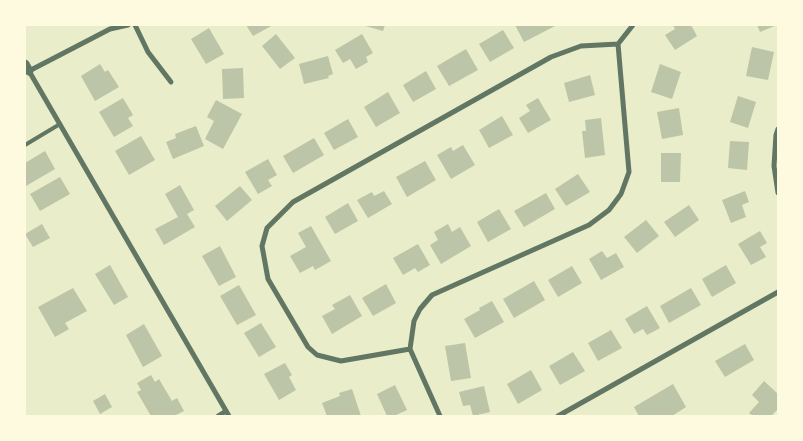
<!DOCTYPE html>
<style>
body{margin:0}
#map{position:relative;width:803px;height:441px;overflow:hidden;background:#e9edc9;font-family:"PT Sans Narrow",sans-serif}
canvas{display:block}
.frame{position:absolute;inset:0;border:26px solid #fefae0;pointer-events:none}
</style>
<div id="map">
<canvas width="803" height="441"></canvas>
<div class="frame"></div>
</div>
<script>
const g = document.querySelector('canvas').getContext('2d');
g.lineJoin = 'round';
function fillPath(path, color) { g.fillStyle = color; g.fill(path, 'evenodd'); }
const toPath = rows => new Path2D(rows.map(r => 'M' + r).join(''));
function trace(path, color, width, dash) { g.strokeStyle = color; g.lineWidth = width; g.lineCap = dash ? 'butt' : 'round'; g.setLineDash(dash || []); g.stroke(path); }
const building = toPath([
 [246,25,273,25,253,36],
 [362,25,385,25,383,31],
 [515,25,557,25,524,42],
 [673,25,691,25,697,36,675,50,665,35,675,29],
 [757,25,777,25,760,32],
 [209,28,224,54,206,64,191,39],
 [503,30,514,48,490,62,479,44],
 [276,34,295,58,280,69,262,46],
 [362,34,373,53,366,57,368,62,356,69,350,59,343,63,335,50],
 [752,47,774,52,768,80,746,76],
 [466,49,478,70,449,86,437,66],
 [328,56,333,74,328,76,329,78,304,84,299,64],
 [100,64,105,72,108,70,119,87,95,101,81,76],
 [660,64,681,72,672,99,651,92],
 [243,68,244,98,223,99,222,69],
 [426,71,436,89,413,102,403,85],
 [590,75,595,95,569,102,564,83],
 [388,92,400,113,376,127,364,107],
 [738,96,756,102,748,128,730,122],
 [123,98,133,115,128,118,133,126,114,137,99,112],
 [538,98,551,120,528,133,519,118,530,111,526,105],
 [216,100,242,114,223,149,205,139,214,121,207,117],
 [679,108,683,135,662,139,657,112],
 [502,116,513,135,489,148,479,130],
 [601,118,605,155,585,158,582,131,586,131,585,120],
 [348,119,358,137,334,150,324,133],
 [196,126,204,146,173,159,166,142,176,138,175,134],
 [141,136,155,160,129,175,115,151],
 [314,138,324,155,293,173,283,156],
 [730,141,749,142,747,170,728,168],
 [463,145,475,165,451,179,437,155,451,147,453,151],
 [45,151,55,169,26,186,25,163],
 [661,153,681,153,680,182,661,182],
 [268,159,277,175,268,180,272,186,258,194,245,172],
 [425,161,436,180,407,197,396,177],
 [578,174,590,192,566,206,555,189],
 [60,177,70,194,40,211,30,194],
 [180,185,194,210,187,214,195,227,164,245,155,229,178,217,165,194],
 [240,186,252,200,227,221,215,206],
 [384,191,392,204,368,218,357,200,372,192,374,196],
 [745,191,749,202,742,205,746,217,731,223,722,200],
 [546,193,555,209,524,227,514,211],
 [348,203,358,221,335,234,325,217],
 [689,205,699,220,675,237,664,222],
 [499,209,511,229,488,242,477,222],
 [646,220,659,236,637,253,624,237],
 [42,224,50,238,33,247,25,234],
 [448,224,452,232,460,227,471,246,441,264,430,245,438,240,434,232],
 [311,226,331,261,315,270,313,266,300,273,290,256,306,247,298,233],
 [760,231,767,243,760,247,766,257,751,265,738,244],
 [418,244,430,265,418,272,415,268,403,275,393,258],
 [220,246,236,277,219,286,202,256],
 [602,251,607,258,616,253,624,267,601,280,589,259],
 [110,265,128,297,114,305,95,274],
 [726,265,736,283,712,297,702,279],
 [572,266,582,283,558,297,548,280],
 [534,281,545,300,514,318,503,299],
 [386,284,396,303,373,316,362,298],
 [239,285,256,315,237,325,220,296],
 [73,288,87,311,65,323,69,329,55,337,38,307],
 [691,288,701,305,669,323,660,306],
 [350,295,362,316,332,334,322,316,335,309,332,305],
 [492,301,504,322,475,338,464,319,480,310,479,308],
 [647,306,660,328,647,335,643,329,634,334,625,319],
 [261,323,276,347,259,357,244,333],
 [144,324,162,356,143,367,126,335],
 [611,330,622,348,598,361,588,343],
 [465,343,471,378,451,381,445,346],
 [745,344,754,360,725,377,715,361],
 [573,352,585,371,560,385,549,366],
 [285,363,292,375,289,377,296,390,279,400,264,374],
 [531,370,542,390,518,404,507,384],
 [151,375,155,382,159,379,172,401,177,398,184,411,174,416,151,416,137,392,141,390,137,383],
 [764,381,778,394,778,409,771,416,753,416,749,413,759,402,752,395],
 [673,384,686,407,672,416,639,416,634,407],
 [395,385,407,410,394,416,387,416,377,394],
 [484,386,490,412,473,416,470,405,463,406,459,392],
 [352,389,361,416,327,416,322,403,340,396,339,393],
 [105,394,112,407,100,414,93,401]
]);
const service = toPath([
 [25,145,60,124]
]);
const minor = toPath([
 [128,25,110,29,29,71,229,416],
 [135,25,148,52,171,82],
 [778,129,776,135,774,166,778,193],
 [410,349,341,361,317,355,308,347,268,279,262,246,267,228,293,202,551,57,581,46,618,44],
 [218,416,226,411],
 [440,416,410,349,414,321,420,309,432,295,589,225,609,210,621,194,629,172,618,44,633,25],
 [558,416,778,292]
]);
const tertiary = toPath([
 [25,64,29,71]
]);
fillPath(building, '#bcc5a7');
trace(service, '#617663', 4);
trace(minor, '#617663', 5);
trace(tertiary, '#617663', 9);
</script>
